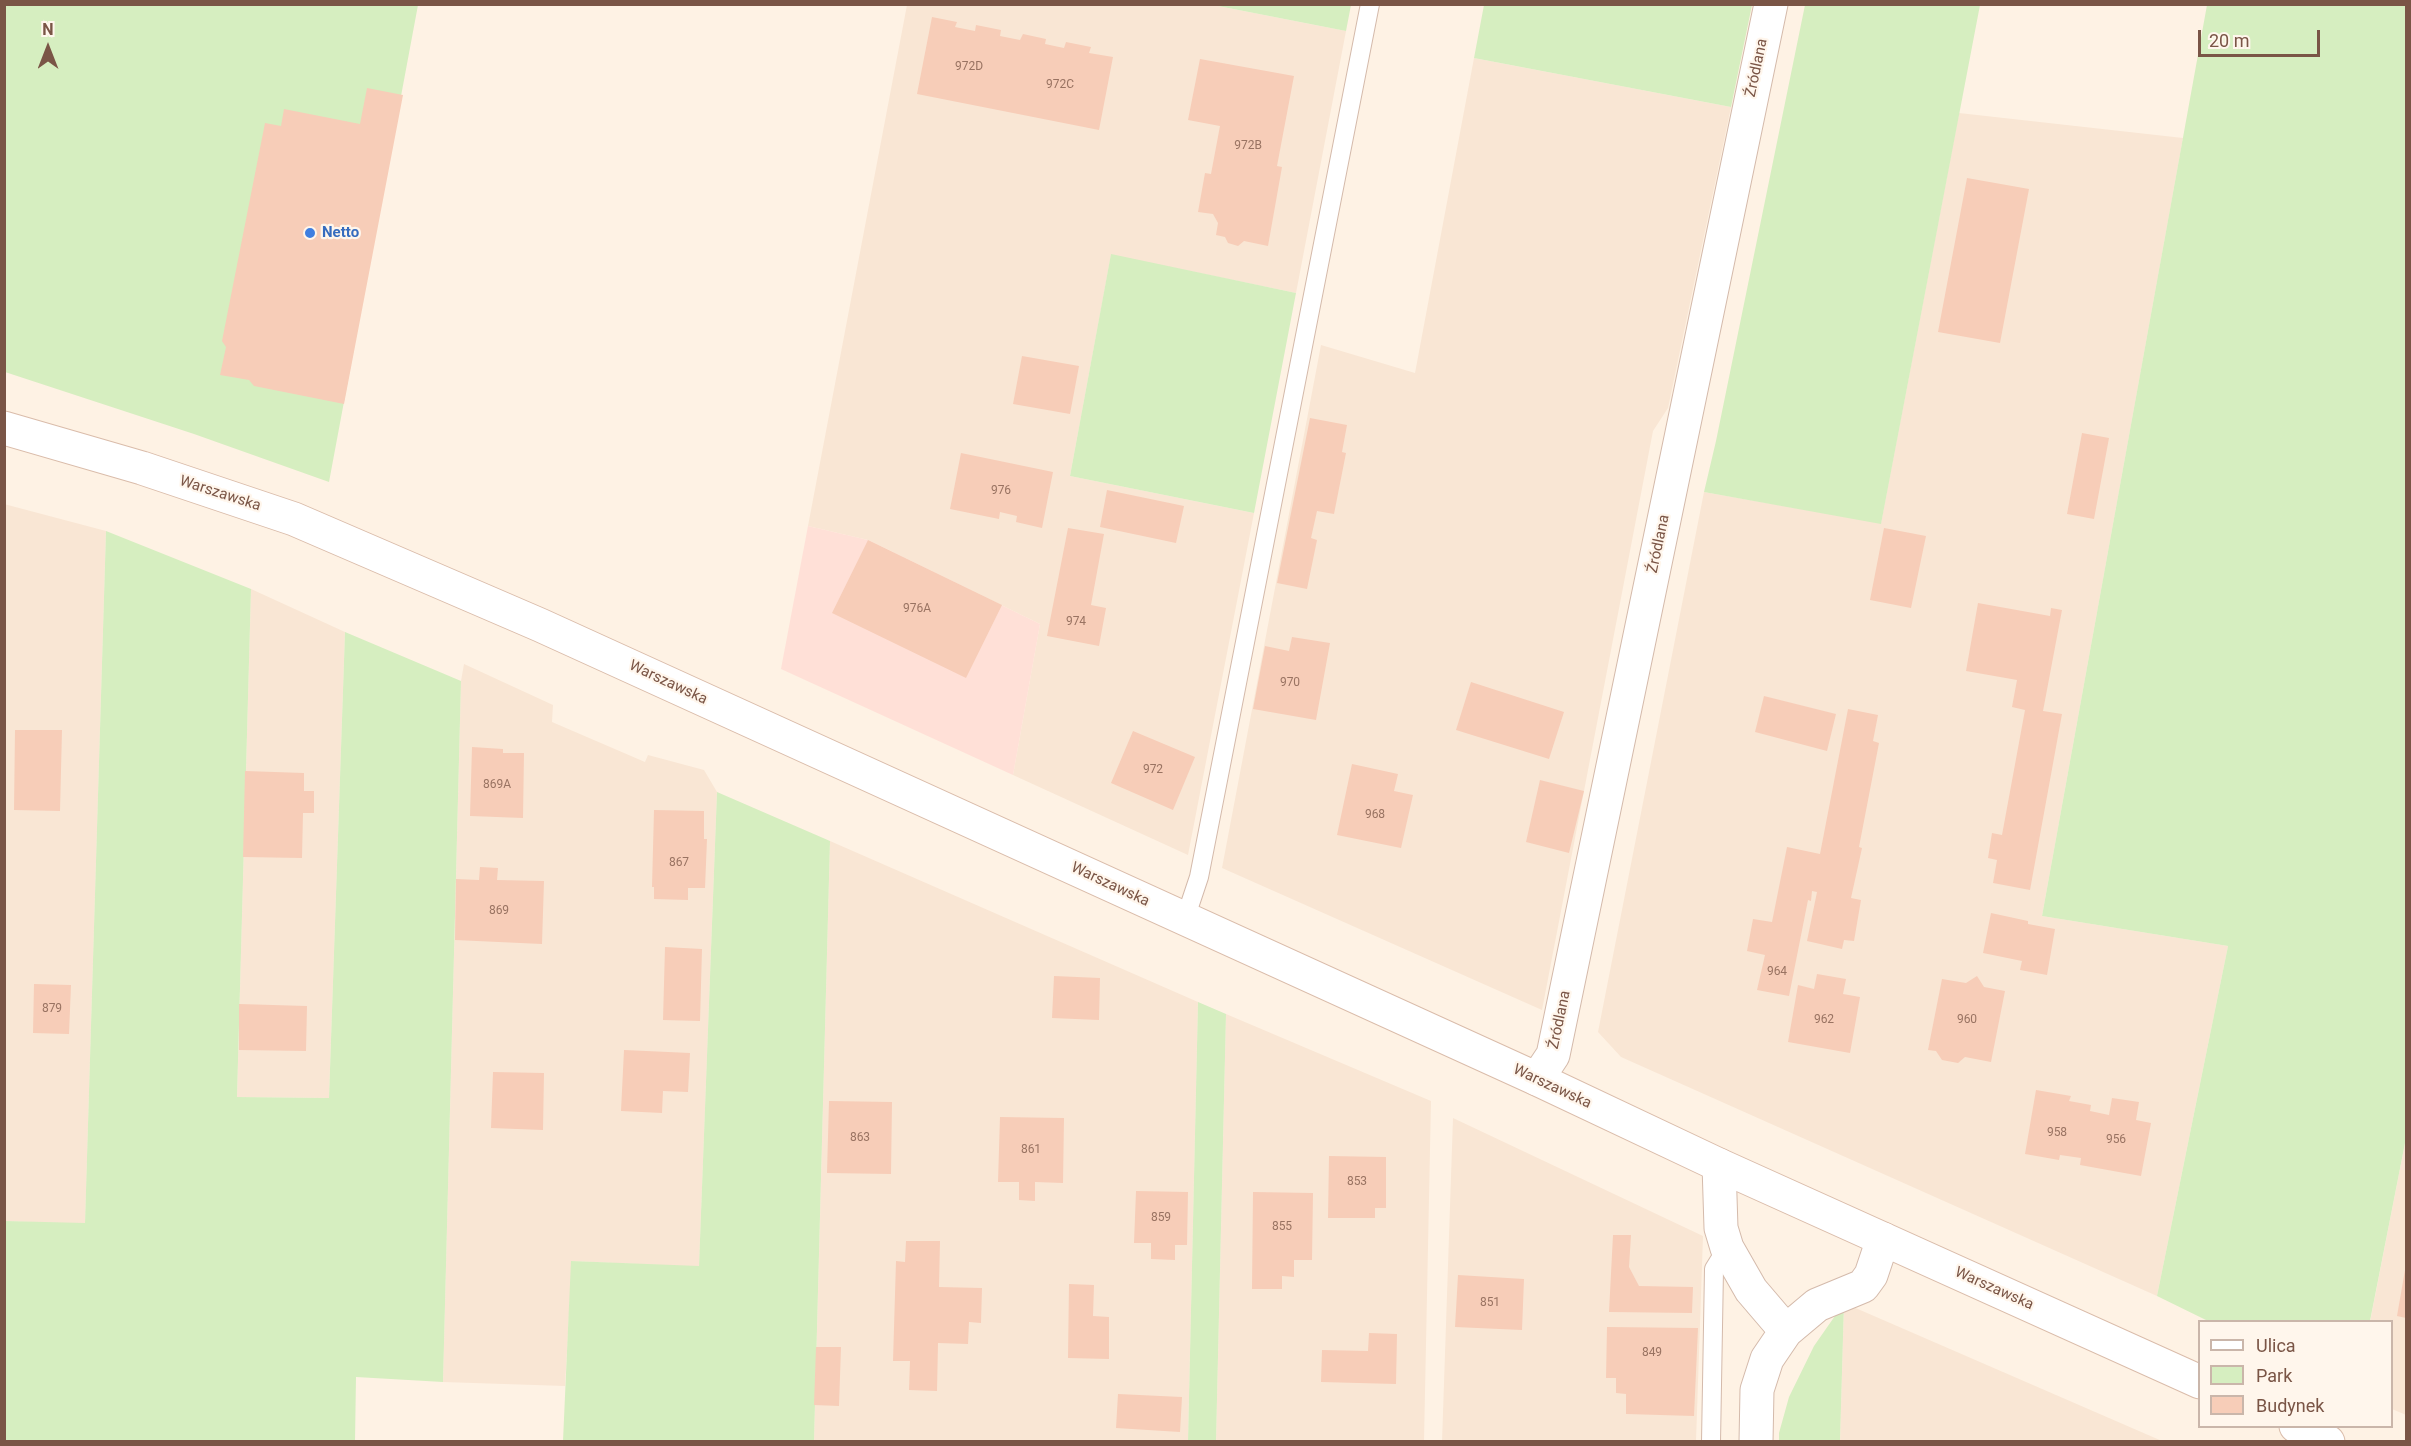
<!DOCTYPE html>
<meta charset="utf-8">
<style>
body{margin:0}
#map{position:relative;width:2411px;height:1446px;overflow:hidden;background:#fef2e4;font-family:Roboto,sans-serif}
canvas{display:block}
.frame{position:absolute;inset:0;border:6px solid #7a5546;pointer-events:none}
.legend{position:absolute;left:2198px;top:1320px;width:195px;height:108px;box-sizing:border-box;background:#fff6ec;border:2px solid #cab6aa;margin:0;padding:8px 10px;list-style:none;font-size:18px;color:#7a5546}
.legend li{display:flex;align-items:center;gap:12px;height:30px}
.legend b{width:30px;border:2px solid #cab6aa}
.north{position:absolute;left:18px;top:18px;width:60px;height:60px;-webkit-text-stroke:4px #fff6ec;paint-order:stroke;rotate:0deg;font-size:16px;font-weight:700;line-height:24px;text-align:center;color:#7a5546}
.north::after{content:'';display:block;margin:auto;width:21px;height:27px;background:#7a5546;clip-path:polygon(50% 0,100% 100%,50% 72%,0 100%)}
.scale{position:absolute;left:2198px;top:30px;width:122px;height:27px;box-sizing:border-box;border:3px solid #7a5546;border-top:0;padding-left:8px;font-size:18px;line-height:21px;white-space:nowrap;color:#7a5546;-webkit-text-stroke:4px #fff6ec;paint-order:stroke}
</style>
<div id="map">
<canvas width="2411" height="1446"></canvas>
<div class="frame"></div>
<ul class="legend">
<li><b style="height:8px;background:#fff"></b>Ulica</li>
<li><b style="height:16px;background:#d6eec0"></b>Park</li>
<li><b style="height:16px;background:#f7cdb8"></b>Budynek</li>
</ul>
<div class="north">N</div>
<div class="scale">20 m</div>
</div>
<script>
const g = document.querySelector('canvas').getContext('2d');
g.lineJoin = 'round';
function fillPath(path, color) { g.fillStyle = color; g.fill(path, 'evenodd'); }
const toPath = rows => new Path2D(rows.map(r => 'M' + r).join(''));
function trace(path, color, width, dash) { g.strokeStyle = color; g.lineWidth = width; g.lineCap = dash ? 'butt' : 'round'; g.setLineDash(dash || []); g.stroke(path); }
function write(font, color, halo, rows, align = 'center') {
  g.font = font + ' Roboto,sans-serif'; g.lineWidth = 4.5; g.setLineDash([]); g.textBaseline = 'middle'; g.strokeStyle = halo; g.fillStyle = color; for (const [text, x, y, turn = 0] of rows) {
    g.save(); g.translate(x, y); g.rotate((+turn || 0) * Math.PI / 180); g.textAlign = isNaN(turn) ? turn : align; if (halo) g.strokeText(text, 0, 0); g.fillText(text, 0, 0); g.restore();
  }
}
const residential = toPath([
 [907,5,1213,5,1346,31,1296,293,1111,255,1070,476,1254,513,1188,855,1013,775,1040,624,868,540,808,526],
 [1474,58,1731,107,1668,408,1653,431,1542,1010,1222,868,1321,345,1415,373],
 [1959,113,2183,138,2042,916,2228,946,2157,1296,1621,1057,1598,1032,1704,492,1881,523],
 [4,504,106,531,85,1224,5,1221],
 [251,589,345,632,329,1098,237,1097],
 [464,664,553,705,552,722,645,762,648,755,704,770,717,792,699,1267,572,1261,565,1386,443,1382,461,681],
 [830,841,1198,1002,1188,1441,814,1442],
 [1226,1014,1431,1101,1424,1441,1216,1442],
 [1453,1118,1703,1236,1696,1441,1442,1442],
 [2406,1138,2406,1415,2392,1409,2392,1322,2370,1322],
 [1844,1303,2162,1441,1840,1442]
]);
const commercial = toPath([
 [808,526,868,540,1040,624,1013,775,781,669]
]);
const green = toPath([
 [5,5,418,5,329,482,194,434,5,372],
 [1213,5,1351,4,1351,5,1346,31],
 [1484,5,1484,4,1752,5,1731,107,1474,58],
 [1805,5,1980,5,1881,524,1704,492,1716,441],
 [2207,5,2406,5,2406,1138,2370,1321,2208,1321,2157,1296,2228,946,2042,916],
 [1111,254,1296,293,1254,513,1070,476],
 [106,531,251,589,237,1097,329,1098,345,632,461,681,443,1382,356,1377,355,1441,5,1442,5,1221,85,1223],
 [717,792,830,841,814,1441,563,1441,571,1261,699,1266],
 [1198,1002,1226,1014,1216,1442,1188,1441],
 [1844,1303,1840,1441,1779,1442,1779,1433,1789,1397,1814,1346]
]);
const building = toPath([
 [932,17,957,22,955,27,975,31,976,25,1001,30,1000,36,1020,40,1023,34,1046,39,1045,44,1064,48,1066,42,1091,47,1089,53,1113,57,1099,130,917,94],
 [1200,59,1294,76,1277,166,1282,167,1268,246,1244,241,1238,246,1228,243,1225,237,1216,235,1218,223,1213,214,1198,212,1205,173,1211,174,1220,126,1188,120],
 [367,88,403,95,344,404,254,386,249,380,220,375,226,347,222,341,265,123,281,126,284,109,360,124],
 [1967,178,2029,189,2000,343,1938,332],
 [1022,356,1079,366,1070,414,1013,404],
 [1310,418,1347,425,1342,452,1346,453,1334,514,1317,511,1311,538,1317,540,1307,589,1277,583],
 [2082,433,2109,438,2094,519,2067,514],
 [961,453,1053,472,1042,528,1016,522,1017,516,1000,512,999,519,950,509],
 [1107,490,1184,506,1176,543,1100,527],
 [1068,528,1104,534,1091,605,1106,608,1099,646,1047,636],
 [1884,528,1926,536,1911,608,1870,600],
 [868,540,1002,605,966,678,832,613],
 [1978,603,2050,616,2051,608,2062,610,2043,711,2062,714,2030,890,1993,883,1997,860,1988,858,1992,833,2002,835,2025,710,2012,707,2017,680,1966,671],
 [1292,637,1330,643,1316,720,1253,709,1265,646,1289,651],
 [1471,682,1564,712,1549,759,1456,730],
 [1764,696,1836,714,1827,751,1755,732],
 [1848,709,1878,715,1873,741,1879,743,1859,847,1862,848,1851,898,1861,900,1854,941,1844,940,1842,949,1807,941,1817,892,1812,891,1811,901,1808,900,1789,996,1757,990,1765,955,1747,951,1753,919,1772,922,1787,847,1820,854],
 [15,730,62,730,60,811,14,810],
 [1133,731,1195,757,1173,810,1111,783],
 [472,747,503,749,503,753,524,753,523,818,470,816],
 [1352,764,1398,774,1394,791,1413,795,1401,848,1337,835],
 [245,771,304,773,304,791,314,791,314,813,303,813,302,858,243,857],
 [1540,780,1584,791,1569,853,1526,842],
 [654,810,704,811,704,839,707,839,705,888,688,888,688,900,654,899,654,887,652,887],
 [480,867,498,868,497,880,544,881,542,944,455,940,456,879,479,880],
 [1991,913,2028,921,2028,924,2055,929,2047,975,2020,970,2022,961,1983,953],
 [665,947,702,949,700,1021,663,1020],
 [1817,974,1846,979,1843,994,1860,997,1850,1053,1788,1042,1798,985,1814,989],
 [1054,976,1100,978,1099,1020,1052,1018],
 [1977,976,1984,987,2005,991,1991,1062,1965,1057,1958,1063,1942,1060,1936,1051,1928,1050,1942,979,1966,983],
 [34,984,71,985,69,1034,33,1033],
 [239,1004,307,1006,306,1051,239,1050],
 [624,1050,690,1053,688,1092,663,1091,662,1113,621,1111],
 [493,1072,544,1073,543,1130,491,1128],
 [2036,1090,2071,1096,2069,1101,2091,1105,2090,1111,2109,1115,2112,1098,2139,1102,2136,1120,2151,1123,2141,1176,2080,1165,2081,1158,2060,1155,2059,1160,2025,1154],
 [829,1101,892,1102,891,1174,827,1173],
 [1000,1117,1064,1118,1063,1183,1035,1182,1035,1201,1019,1200,1019,1182,998,1182],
 [1329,1156,1386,1157,1386,1208,1375,1208,1375,1218,1328,1218],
 [1136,1191,1188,1192,1187,1245,1175,1245,1175,1260,1151,1259,1151,1243,1134,1243],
 [1253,1192,1313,1193,1312,1260,1294,1260,1294,1277,1282,1276,1282,1289,1252,1289],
 [1613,1235,1631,1235,1629,1267,1639,1286,1693,1287,1692,1313,1609,1312],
 [906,1241,940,1241,939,1287,982,1288,981,1323,969,1322,968,1344,938,1343,937,1391,909,1390,910,1361,893,1361,896,1261,905,1262],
 [2405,1270,2406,1270,2406,1318,2397,1316],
 [1458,1275,1524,1279,1522,1330,1455,1327],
 [1069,1284,1094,1285,1093,1316,1109,1317,1109,1359,1068,1358],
 [1607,1327,1698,1328,1694,1416,1626,1414,1626,1394,1616,1393,1616,1378,1606,1378],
 [1369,1333,1397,1334,1396,1384,1321,1382,1322,1350,1368,1351],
 [816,1347,841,1347,839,1406,814,1405],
 [1118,1394,1182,1397,1180,1432,1116,1428]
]);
const lane = toPath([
 [1185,919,1199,877,1370,4],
 [1711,1442,1714,1269,1727,1248]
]);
const street = toPath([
 [1537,1079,1553,1055,1771,4],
 [1719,1165,1721,1228,1727,1248,1751,1290,1786,1331],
 [1756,1442,1757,1390,1767,1359,1786,1331,1817,1305,1863,1286,1871,1275,1883,1239]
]);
const secondary = toPath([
 [4,428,142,468,294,519,540,625,1537,1079,1719,1165,2200,1382],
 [2296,1426,2328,1442]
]);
const markers = [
 [310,233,6,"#3f7fe0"]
];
const numberNames = [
 ["972D",969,67],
 ["972C",1060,85],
 ["972B",1248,146],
 ["976",1001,491],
 ["976A",917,609],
 ["974",1076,622],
 ["970",1290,683],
 ["972",1153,770],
 ["869A",497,785],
 ["968",1375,815],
 ["867",679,863],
 ["869",499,911],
 ["964",1777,972],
 ["879",52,1009],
 ["962",1824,1020],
 ["960",1967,1020],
 ["958",2057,1133],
 ["863",860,1138],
 ["956",2116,1140],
 ["861",1031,1150],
 ["853",1357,1182],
 ["859",1161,1218],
 ["855",1282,1227],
 ["851",1490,1303],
 ["849",1652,1353]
];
const streetNames = [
 ["Źródlana",1757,68,-78],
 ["Warszawska",220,494,18],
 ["Źródlana",1659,544,-78],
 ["Warszawska",668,683,25],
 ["Warszawska",1110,885,25],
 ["Źródlana",1560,1020,-78],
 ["Warszawska",1552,1087,25],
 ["Warszawska",1994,1289,24]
];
const shopNames = [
 ["Netto",322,233]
];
fillPath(residential, '#f9e6d4');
fillPath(commercial, '#ffe0d7');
fillPath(green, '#d6eec0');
fillPath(building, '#f7cdb8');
trace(lane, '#d4baab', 20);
trace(street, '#d4baab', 35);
trace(secondary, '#dabcaa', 35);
trace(lane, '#fff', 18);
trace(street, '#fff', 33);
trace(secondary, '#fff', 33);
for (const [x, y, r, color] of markers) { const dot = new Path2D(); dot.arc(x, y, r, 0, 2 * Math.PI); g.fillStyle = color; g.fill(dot); trace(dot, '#fff6ec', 2); }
write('12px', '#997362', null, numberNames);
write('15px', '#7a5546', '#fff6ec', streetNames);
write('bold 15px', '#366cbe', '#fff6ec', shopNames, 'left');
</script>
